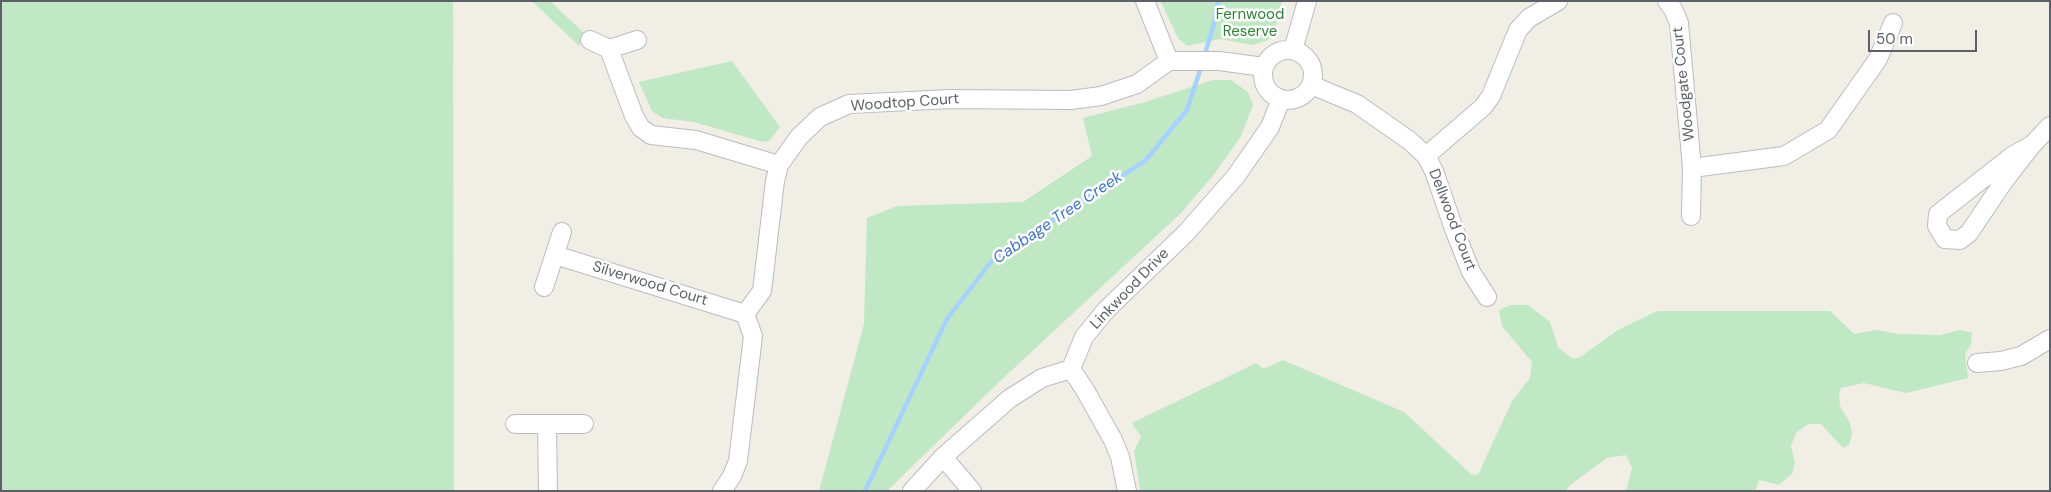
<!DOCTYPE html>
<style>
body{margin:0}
#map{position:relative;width:2051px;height:492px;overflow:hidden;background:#f0eee5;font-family:"DM Sans",sans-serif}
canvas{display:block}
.frame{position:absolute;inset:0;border:2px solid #5d6066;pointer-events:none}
.scale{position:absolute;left:1868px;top:30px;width:109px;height:22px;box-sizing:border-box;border:2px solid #5d6066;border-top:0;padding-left:6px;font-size:15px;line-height:18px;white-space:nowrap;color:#5d6066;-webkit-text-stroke:4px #fff;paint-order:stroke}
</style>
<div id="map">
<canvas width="2051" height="492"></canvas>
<div class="frame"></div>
<div class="scale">50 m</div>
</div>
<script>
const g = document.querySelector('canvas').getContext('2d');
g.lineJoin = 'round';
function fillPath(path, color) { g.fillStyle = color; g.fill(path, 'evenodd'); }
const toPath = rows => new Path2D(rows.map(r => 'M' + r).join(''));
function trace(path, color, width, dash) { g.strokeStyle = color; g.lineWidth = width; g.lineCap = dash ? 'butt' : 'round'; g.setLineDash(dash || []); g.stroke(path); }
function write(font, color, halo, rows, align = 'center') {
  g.font = font + ' "DM Sans",sans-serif'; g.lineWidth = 5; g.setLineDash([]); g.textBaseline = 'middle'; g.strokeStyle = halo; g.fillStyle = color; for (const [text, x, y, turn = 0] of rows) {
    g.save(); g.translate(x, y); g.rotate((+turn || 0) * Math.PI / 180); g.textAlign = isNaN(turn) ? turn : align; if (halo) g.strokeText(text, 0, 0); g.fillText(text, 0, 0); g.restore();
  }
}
const green = toPath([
 [1,1,453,1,454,491,1,491],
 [532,1,550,1,585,34,579,46],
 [1282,1,1275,29,1268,40,1252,45,1220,39,1187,46,1178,38,1161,2],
 [732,61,780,127,770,140,765,142,759,141,694,122,662,118,652,111,639,82],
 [1213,80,1231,80,1248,92,1253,105,1241,136,1215,173,1181,213,998,383,887,491,819,491,864,324,867,218,897,206,1023,202,1092,156,1083,118,1145,102],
 [1511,305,1528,305,1550,322,1558,347,1573,359,1580,357,1618,330,1657,311,1830,311,1854,334,1876,330,1900,334,1940,335,1960,330,1972,333,1971,344,1965,354,1968,378,1906,393,1864,383,1841,388,1839,396,1840,406,1850,423,1852,434,1849,445,1843,448,1821,424,1808,424,1796,433,1791,446,1795,463,1792,474,1779,485,1759,480,1755,491,1626,491,1632,468,1626,455,1607,458,1570,485,1566,491,1140,491,1134,451,1141,437,1132,423,1256,363,1264,369,1283,360,1404,412,1471,474,1478,475,1512,401,1530,378,1532,362,1502,326,1499,310]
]);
const stream = toPath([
 [1204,57,1213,27,1218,1],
 [865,491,947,319,994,258,1145,161,1187,110,1202,64]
]);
const minor = toPath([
 [1145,1,1169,61],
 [1667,1,1673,9,1679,23,1692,168,1691,216],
 [590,40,609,49,637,40],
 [609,49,634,116,641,128,651,135,696,140,779,165],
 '1263 75a25 25 0 1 1 50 0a25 25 0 1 1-50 0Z',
 [1293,50,1307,1],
 [1311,85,1357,104,1410,141,1426,156,1434,171,1454,229,1471,272,1487,297],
 [2032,145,2012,156,1938,214,1937,226,1945,239,1960,240,1969,233,2004,181,2032,145,2050,126],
 [1426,156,1483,107,1491,96,1518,30,1529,18,1558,1],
 [1692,168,1784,156,1828,130,1878,59,1893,23],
 [555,255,745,314],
 [544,287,562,232],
 [1977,363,2001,361,2021,356,2050,339],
 [1071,369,1085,390,1113,440,1120,457,1127,491],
 [515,424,584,424],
 [547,424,548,491],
 [943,457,972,491],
 [722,491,732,476,738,461,753,336,745,314,762,291,775,181,779,165,799,137,820,117,849,104,950,99,1071,100,1101,96,1137,84,1169,61,1219,61,1264,67],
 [912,491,943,457,1009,399,1042,378,1071,369,1084,337,1106,310,1186,233,1236,176,1270,127,1281,99]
]);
const parkNames = [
 ["Fernwood",1250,15],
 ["Reserve",1250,32]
];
const streetNames = [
 ["Woodgate Court",1684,84,-96],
 ["Woodtop Court",905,103,-4],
 ["Dellwood Court",1452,220,69],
 ["Silverwood Court",650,284,17],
 ["Linkwood Drive",1130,289,-46]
];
const waterNames = [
 ["Cabbage Tree Creek",1058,218,-34]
];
fillPath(green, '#c1e8c4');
trace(stream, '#a6d2ff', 4.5);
trace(minor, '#babcc1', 20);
trace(minor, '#fff', 18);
write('15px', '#31813a', '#fff', parkNames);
write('15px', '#5d6066', '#fff', streetNames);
write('italic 16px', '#4176be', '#fff', waterNames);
</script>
